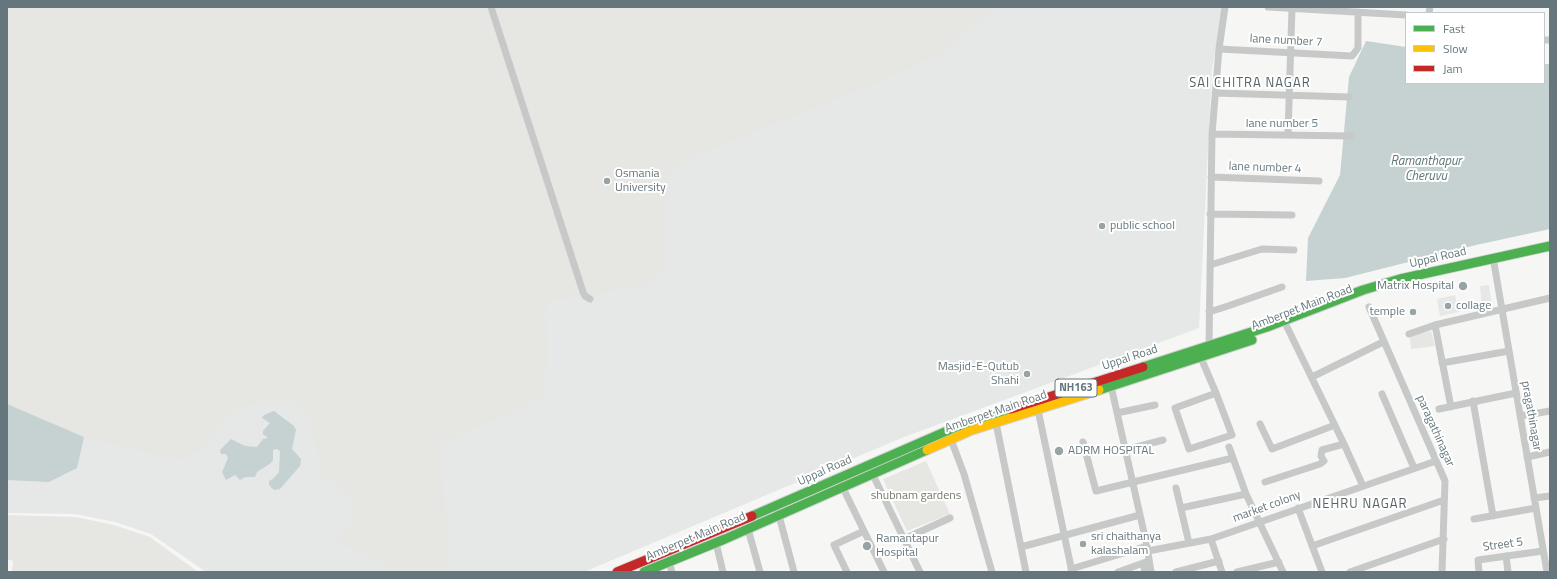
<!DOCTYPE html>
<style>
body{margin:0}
#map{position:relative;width:1557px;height:579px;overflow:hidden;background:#f6f6f5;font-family:"Titillium Web",sans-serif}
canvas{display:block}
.frame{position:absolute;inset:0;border:8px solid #65777c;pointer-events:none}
.legend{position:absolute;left:1405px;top:12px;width:140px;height:72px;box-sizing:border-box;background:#fff;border:1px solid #c1c9cb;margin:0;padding:5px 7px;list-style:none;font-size:12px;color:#65777c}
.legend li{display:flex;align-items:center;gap:8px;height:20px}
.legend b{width:20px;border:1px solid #c1c9cb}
</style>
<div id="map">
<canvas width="1557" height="579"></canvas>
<div class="frame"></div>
<ul class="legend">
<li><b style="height:5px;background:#4caf50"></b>Fast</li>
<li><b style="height:5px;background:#ffc107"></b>Slow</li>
<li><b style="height:5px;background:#c62828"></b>Jam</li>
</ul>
</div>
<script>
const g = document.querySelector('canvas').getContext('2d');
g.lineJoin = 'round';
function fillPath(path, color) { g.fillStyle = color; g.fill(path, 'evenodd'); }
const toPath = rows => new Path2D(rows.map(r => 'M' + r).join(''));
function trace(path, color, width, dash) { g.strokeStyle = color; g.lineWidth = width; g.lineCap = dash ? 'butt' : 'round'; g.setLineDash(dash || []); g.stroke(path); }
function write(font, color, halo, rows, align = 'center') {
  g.font = font + ' "Titillium Web",sans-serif'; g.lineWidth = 4; g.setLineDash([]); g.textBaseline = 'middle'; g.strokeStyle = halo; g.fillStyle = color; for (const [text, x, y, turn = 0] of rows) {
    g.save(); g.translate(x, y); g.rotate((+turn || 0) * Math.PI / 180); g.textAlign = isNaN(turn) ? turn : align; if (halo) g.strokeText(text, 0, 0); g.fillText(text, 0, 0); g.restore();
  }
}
const built = toPath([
 [7,7,1224,7,1212,69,1199,328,904,437,584,572,206,572,151,534,115,522,75,514,7,513],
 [1489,285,1492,305,1482,306,1480,286],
 [1455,295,1459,312,1440,316,1437,299]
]);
const green = toPath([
 [7,7,995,7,943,52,871,85,687,159,670,172,667,181,663,262,660,272,653,280,642,286,554,300,548,306,546,312,548,359,543,397,439,444,451,572,387,572,388,566,336,541,357,512,340,487,321,474,312,424,295,402,265,401,241,407,221,426,205,448,180,460,84,437,7,404],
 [1431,331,1435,346,1411,349,1410,336],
 [926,461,950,514,907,531,883,479],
 [7,515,76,517,114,525,150,537,198,572,12,572,13,561,7,559]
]);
const water = toPath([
 [1366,41,1406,47,1406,83,1544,83,1544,64,1550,64,1550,229,1476,245,1345,278,1306,281,1308,238,1340,175,1349,77],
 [7,404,84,437,77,468,49,482,7,480],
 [274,411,294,426,296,430,292,449,301,459,300,466,280,489,274,490,269,485,269,481,274,478,279,472,280,451,277,449,273,450,273,460,271,463,257,472,255,477,245,477,240,480,235,475,226,480,222,472,228,458,226,454,221,454,220,450,231,439,245,446,257,447,263,439,268,438,263,434,263,431,270,423,262,418,264,415]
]);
const street = toPath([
 [491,7,583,292,585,296,590,299],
 [1268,7,1406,15],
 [1429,13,1430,7],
 [1544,40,1550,40],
 [1219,49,1352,56,1358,48,1358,12],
 [1215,93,1349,97],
 [1212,134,1352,136],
 [1288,135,1292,8],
 [1211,177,1319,181],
 [1210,214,1292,215],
 [1494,263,1547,572],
 [1210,265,1262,249,1294,250],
 [1369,307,1445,481,1442,572],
 [1209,312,1228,306,1282,287],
 [1435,325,1451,407],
 [1287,327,1344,444,1363,486],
 [1409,334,1435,325,1550,298],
 [1209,348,1212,134,1219,49,1225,7],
 [1201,358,1216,393,1232,435,1189,449,1175,408,1216,393],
 [1442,363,1509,351],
 [1312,377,1383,342],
 [1111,386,1147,546,1151,572],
 [1382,394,1414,468],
 [1473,401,1493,516],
 [1439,409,1516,393],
 [1038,410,1072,572],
 [1117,413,1155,405],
 [1520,416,1550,411],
 [996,423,1026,572],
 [1260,424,1272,449,1335,425],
 [950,437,964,474,992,572],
 [1083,442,1096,491,1233,458,1246,494,1283,572],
 [1229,447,1233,458],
 [1125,450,1163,440],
 [1527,457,1550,452],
 [872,473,920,572],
 [1265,482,1320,464,1324,461,1321,456,1322,450,1344,444],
 [842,486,884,572],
 [1176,488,1189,543],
 [1534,498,1550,496],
 [1181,508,1246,494],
 [1298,508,1322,572],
 [778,512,794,572],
 [1474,519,1536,508],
 [748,529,760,572],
 [904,539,950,518],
 [1211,539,1222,572],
 [716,543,723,572],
 [1312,546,1444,500],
 [1021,547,1140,515],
 [1148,551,1211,539,1436,461],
 [1506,556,1508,572],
 [669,562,672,572],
 [1143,563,1145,572],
 [1071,569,1147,546],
 [847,572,834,545,864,531],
 [1118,572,1149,561],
 [1176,572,1219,561],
 [1237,572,1279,562],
 [1350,572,1444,539],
 [1479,572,1478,560,1543,551]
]);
const fast = toPath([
 [1143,367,1267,327,1363,290,1400,279,1550,246],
 [1099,390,1252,340],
 [752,516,956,427,1011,409],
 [644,572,725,539,927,450]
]);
const slow = toPath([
 [927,450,972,430,1099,390]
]);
const jam = toPath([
 [1011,409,1143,367],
 [617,572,752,516]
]);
const markers = [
 [607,181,4,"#98a3a6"],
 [1102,226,4,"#98a3a6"],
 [1463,286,5,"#98a3a6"],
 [1448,306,4,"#98a3a6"],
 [1413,312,4,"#98a3a6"],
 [1027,374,4,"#98a3a6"],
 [1059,451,5,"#98a3a6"],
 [1083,544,4,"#98a3a6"],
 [867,546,5,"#98a3a6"]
];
const shields = [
 [1076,388,42]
];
const shieldNames = [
 ["NH163",1076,388]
];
const streetNames = [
 ["lane number 7",1286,41,3],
 ["lane number 5",1282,124],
 ["lane number 4",1265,168,2],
 ["Uppal Road",1438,258,-13],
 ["Amberpet Main Road",1302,308,-21],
 ["Uppal Road",1130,358,-18],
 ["Amberpet Main Road",996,412,-19],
 ["pragathinagar",1531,416,80],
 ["paragathinagar",1435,431,66],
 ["Uppal Road",825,471,-24],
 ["market colony",1267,507,-20],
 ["Amberpet Main Road",696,537,-23],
 ["Street 5",1503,545,-8]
];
const poiNames = [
 ["Osmania",615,174],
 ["University",615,188],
 ["public school",1110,226],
 ["Matrix Hospital",1454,286,"right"],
 ["collage",1456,306],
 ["temple",1405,312,"right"],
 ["Masjid-E-Qutub",1019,367,"right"],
 ["Shahi",1019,381,"right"],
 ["ADRM HOSPITAL",1068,451],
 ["sri chaithanya",1091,537],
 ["kalashalam",1091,551],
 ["Ramantapur",876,539],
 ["Hospital",876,553]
];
const parkNames = [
 ["shubnam gardens",916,496]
];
const neighbourhoodNames = [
 ["SAI CHITRA NAGAR",1250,84],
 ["NEHRU NAGAR",1360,505]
];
const waterNames = [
 ["Ramanthapur",1426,162],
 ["Cheruvu",1426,177]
];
fillPath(built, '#e6e7e7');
fillPath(green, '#e6e7e3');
fillPath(water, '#c6d1d1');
trace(fast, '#d1d2d2', 11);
trace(slow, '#d1d2d2', 11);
trace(jam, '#d1d2d2', 11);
trace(street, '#c7c9c9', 7);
trace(fast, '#4caf50', 9);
trace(slow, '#ffc107', 9);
trace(jam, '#c62828', 9);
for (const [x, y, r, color] of markers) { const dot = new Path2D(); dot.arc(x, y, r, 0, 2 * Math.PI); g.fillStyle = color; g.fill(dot); trace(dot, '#fff', 1.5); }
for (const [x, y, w] of shields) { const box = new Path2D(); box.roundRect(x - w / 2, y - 9, w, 18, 3); g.fillStyle = '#fff'; g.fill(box); trace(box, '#65777c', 1); }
write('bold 11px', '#65777c', null, shieldNames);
write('12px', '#65777c', '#fff', streetNames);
write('12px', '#65777c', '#fff', poiNames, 'left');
write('12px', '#6f7a67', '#fff', parkNames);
g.letterSpacing = '1px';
write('13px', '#566468', '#fff', neighbourhoodNames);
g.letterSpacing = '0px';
write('italic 13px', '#607677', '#fff', waterNames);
</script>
